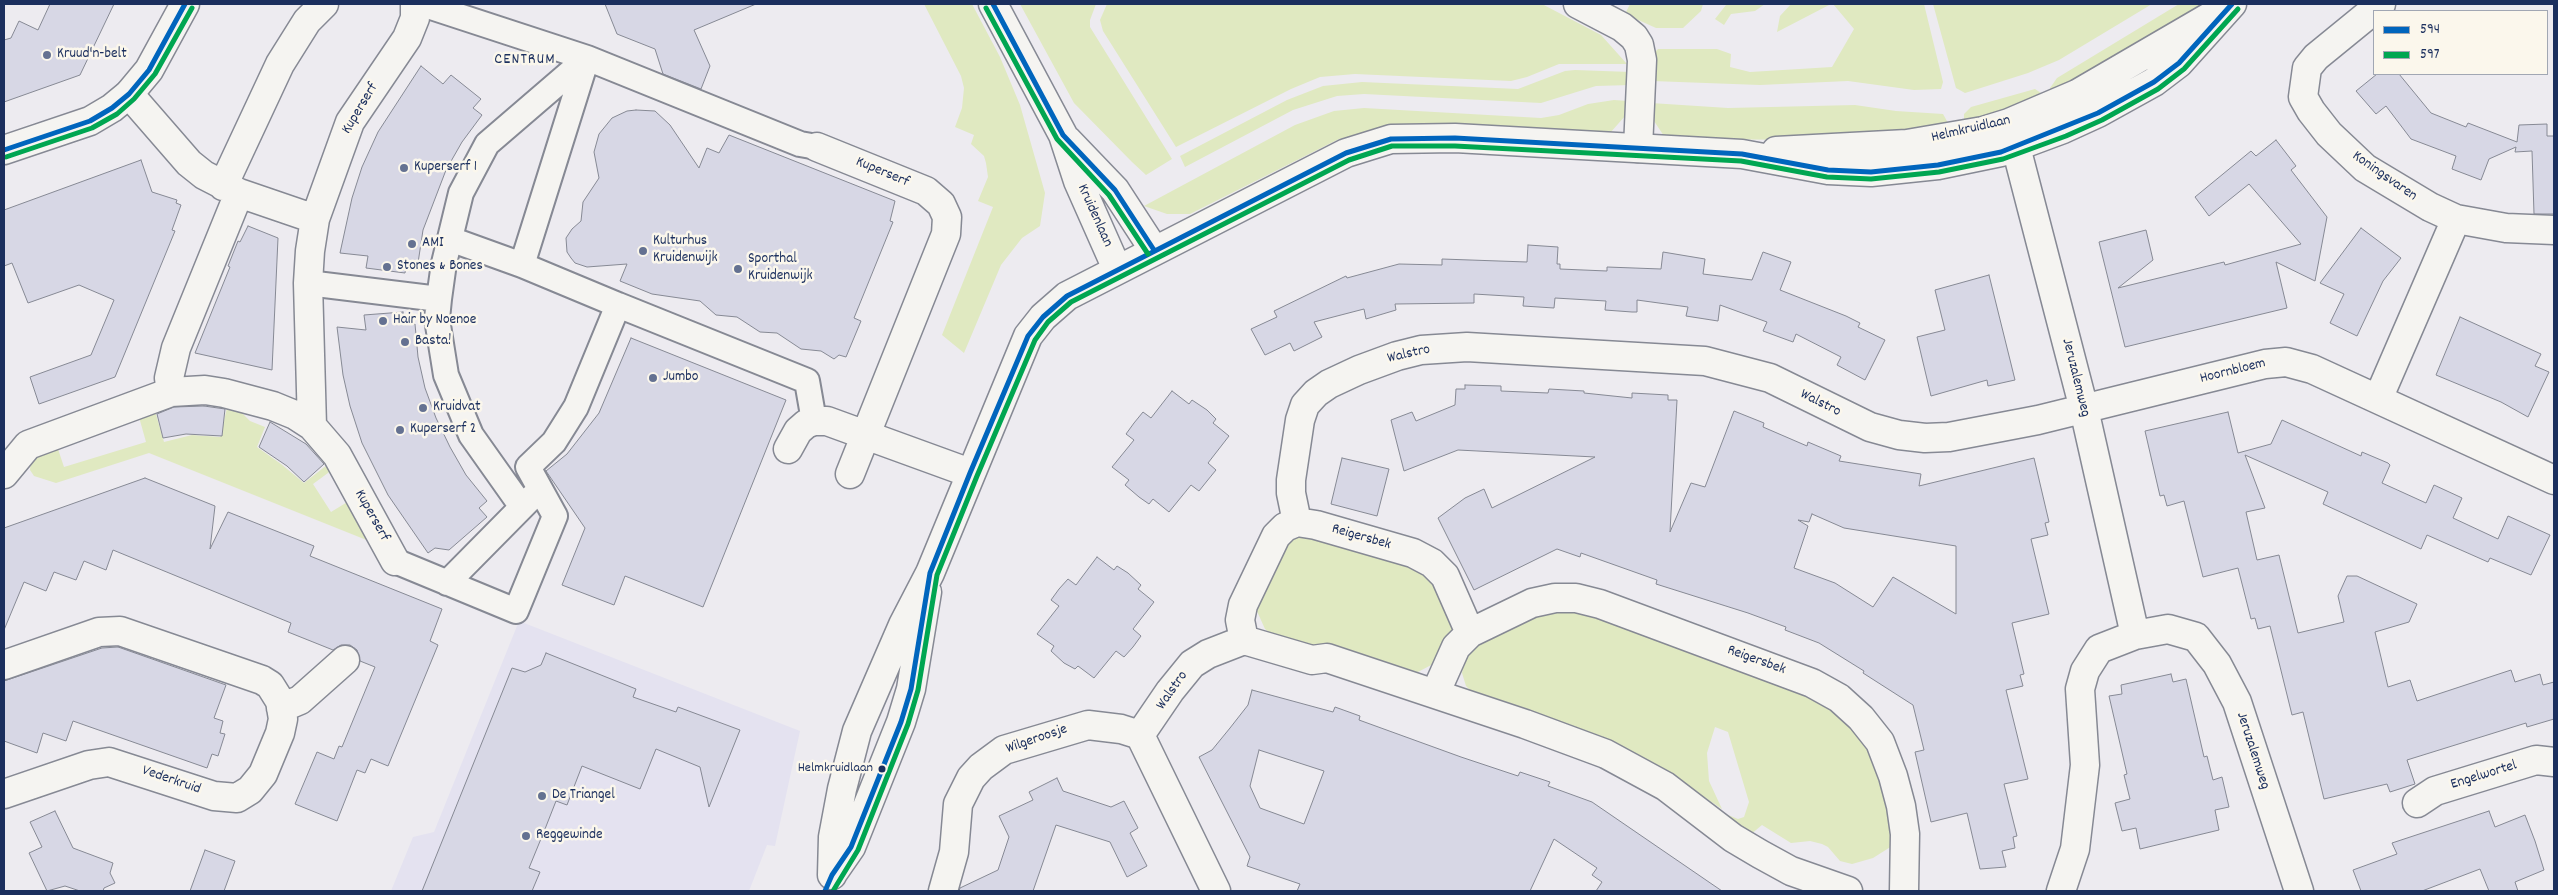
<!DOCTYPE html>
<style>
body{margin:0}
#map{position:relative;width:2558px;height:895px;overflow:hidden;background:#edebf0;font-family:Dekko,sans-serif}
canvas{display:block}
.frame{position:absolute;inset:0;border:5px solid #1b2f5e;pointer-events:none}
.legend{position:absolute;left:2373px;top:10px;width:175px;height:65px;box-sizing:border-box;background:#fbf7ec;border:1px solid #a1a7b3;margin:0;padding:6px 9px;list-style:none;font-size:15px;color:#1b2f5e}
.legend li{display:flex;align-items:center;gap:10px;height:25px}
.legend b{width:25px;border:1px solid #a1a7b3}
</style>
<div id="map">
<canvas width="2558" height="895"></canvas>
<div class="frame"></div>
<ul class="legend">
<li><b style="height:6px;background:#0065bd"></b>594</li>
<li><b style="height:6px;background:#00a651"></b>597</li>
</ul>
</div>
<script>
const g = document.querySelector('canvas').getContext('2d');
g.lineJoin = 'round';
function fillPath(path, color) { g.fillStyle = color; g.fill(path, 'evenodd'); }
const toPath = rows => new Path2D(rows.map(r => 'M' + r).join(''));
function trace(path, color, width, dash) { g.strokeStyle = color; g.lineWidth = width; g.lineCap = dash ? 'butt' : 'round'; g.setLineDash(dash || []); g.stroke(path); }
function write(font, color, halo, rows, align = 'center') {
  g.font = font + ' Dekko,sans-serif'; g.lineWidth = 5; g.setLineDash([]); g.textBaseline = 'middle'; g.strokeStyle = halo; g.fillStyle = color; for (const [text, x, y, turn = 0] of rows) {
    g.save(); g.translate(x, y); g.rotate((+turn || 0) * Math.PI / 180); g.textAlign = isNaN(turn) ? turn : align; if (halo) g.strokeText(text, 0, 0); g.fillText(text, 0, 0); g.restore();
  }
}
const built = toPath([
 [519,621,800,731,775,846,767,845,749,891,391,891,413,837,434,832]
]);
const green = toPath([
 [924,4,972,4,1000,57,1020,105,1045,193,1040,226,1022,238,1001,265,964,353,942,335,993,207,978,201,988,177,986,163,984,156,971,144,974,135,955,127,962,108,964,88,961,76],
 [1020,4,1096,4,1090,20,1090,27,1172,159,1146,175,1132,162,1074,103],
 [1107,4,1542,4,1601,35,1627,64,1559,64,1527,77,1511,81,1355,74,1320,77,1291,89,1176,147,1103,31,1100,20],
 [1630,4,1703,4,1701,11,1683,28,1656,28,1625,14],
 [1765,4,1755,11,1731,14,1724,25,1715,19,1726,5],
 [1791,4,1831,4,1777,32,1780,16],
 [1833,4,1924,4,1943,82,1941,89,1914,90,1848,81,1760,85,1652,81,1654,53,1658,49,1717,49,1731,54,1730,67,1750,72,1832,67,1854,29],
 [1933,4,2152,4,2059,60,2028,73,1965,93,1956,88],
 [2179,4,2208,4,2053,97,2050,88,2057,78],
 [1575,70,1631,72,1631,85,1596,86,1541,103,1364,94,1337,96,1293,110,1185,167,1180,156,1287,100,1323,86,1362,82,1518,89,1565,71],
 [2035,89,2041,93,2044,102,2003,117,1964,120,1964,114,1971,107],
 [1614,100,1628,101,1626,115,1610,133,1444,124,1390,127,1339,139,1190,214,1167,214,1144,206,1295,125,1334,111,1364,108,1541,118,1559,115,1588,104],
 [1651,103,1728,108,1855,105,1896,111,1943,114,1952,130,1814,140,1688,139,1664,136,1654,121],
 [227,408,240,411,250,421,265,427,257,447,281,464,304,483,327,465,332,470,313,484,331,512,349,501,374,543,149,453,56,483,34,476,30,470,31,458,57,446,64,467,146,442,139,417,155,411,164,442,192,435,220,437],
 [1302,533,1427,571,1454,626,1435,663,1416,673,1401,673,1312,649,1275,637,1265,629,1256,609,1285,542],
 [1570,610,1593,614,1800,690,1833,710,1859,736,1876,765,1888,811,1892,846,1873,858,1852,864,1840,861,1828,847,1822,844,1810,841,1791,843,1762,825,1750,835,1725,818,1728,815,1738,819,1744,817,1749,802,1728,732,1715,727,1707,753,1709,781,1722,809,1704,797,1700,799,1476,696,1466,686,1462,673,1465,655,1474,644,1528,619,1549,612]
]);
const building = toPath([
 [50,4,114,4,80,75,4,102,4,40,11,38,19,21,38,30,50,4],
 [605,4,756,4,694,30,710,66,701,89,663,74,655,49,617,34,605,4],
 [421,66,443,84,451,75,481,99,473,108,482,115,462,142,446,170,423,230,418,263,407,261,405,273,366,268,368,256,340,253,352,198,362,167,378,132,421,66],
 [2377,74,2399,74,2431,113,2466,127,2468,123,2517,142,2519,125,2547,124,2547,136,2554,136,2554,214,2534,214,2532,151,2515,152,2516,147,2489,159,2481,180,2452,169,2456,156,2411,139,2386,106,2376,114,2356,91,2377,74],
 [636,110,655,111,670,125,699,168,707,148,719,153,729,135,895,201,890,221,893,222,854,318,861,321,846,357,839,355,834,359,821,351,801,349,777,333,760,332,737,317,716,315,700,301,652,294,620,281,627,264,587,267,575,263,571,258,567,252,566,238,572,229,581,221,583,202,599,178,594,152,599,134,612,118,627,111,636,110],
 [2276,140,2296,166,2291,170,2327,217,2315,281,2276,262,2287,308,2125,347,2099,242,2146,230,2153,260,2118,288,2224,262,2225,265,2301,244,2249,184,2209,216,2195,197,2251,151,2256,156,2276,140],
 [141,160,152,192,177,200,176,203,181,205,172,230,175,231,115,377,39,404,30,377,91,355,114,300,79,285,28,303,12,263,4,266,4,210,141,160],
 [248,226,278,238,272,370,195,353,230,267,228,266,238,241,240,242,248,226],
 [2361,228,2401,258,2383,281,2357,336,2330,323,2344,294,2320,283,2361,228],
 [1528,245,1558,247,1557,264,1560,264,1560,269,1607,271,1607,267,1661,269,1663,252,1705,259,1703,274,1752,280,1763,252,1791,262,1780,290,1846,316,1860,323,1858,327,1885,340,1865,380,1837,365,1841,357,1796,334,1793,342,1763,331,1767,322,1720,305,1718,321,1686,316,1688,307,1637,300,1637,312,1632,312,1605,310,1606,301,1555,298,1554,308,1523,306,1524,297,1474,294,1474,303,1395,304,1396,310,1366,319,1364,309,1314,322,1322,337,1294,351,1290,343,1265,355,1251,329,1277,317,1274,311,1346,276,1347,278,1399,264,1442,265,1442,259,1527,262,1528,245],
 [1989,275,2015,380,1988,386,1987,380,1931,396,1917,337,1945,330,1935,290,1989,275],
 [403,312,404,324,415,324,418,357,425,388,436,418,450,447,466,475,487,501,479,508,487,517,449,550,435,548,428,553,388,495,362,443,350,406,343,375,337,327,366,330,364,315,403,312],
 [2460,317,2541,354,2535,366,2549,372,2528,417,2501,402,2436,375,2460,317],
 [631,338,786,400,703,607,625,576,614,605,562,585,585,528,546,471,567,454,599,413,631,338],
 [1465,385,1501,386,1501,391,1548,393,1549,389,1584,391,1584,393,1632,398,1632,393,1668,395,1668,400,1677,400,1670,532,1691,483,1705,487,1734,411,1764,423,1763,427,1807,446,1808,442,1841,456,1839,461,1921,474,1919,486,2034,458,2049,522,2045,523,2048,535,2031,539,2049,614,2012,623,2024,674,2020,675,2023,686,2006,690,2028,779,2004,784,2017,836,2013,837,2015,848,2002,851,2006,867,1980,869,1967,813,1931,822,1915,752,1924,750,1913,705,1863,673,1864,671,1819,643,1785,630,1786,627,1748,613,1656,584,1657,580,1581,553,1580,557,1557,549,1474,590,1438,518,1465,498,1484,489,1492,508,1595,457,1458,450,1404,471,1391,420,1412,412,1416,421,1455,405,1456,389,1465,389,1465,385],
 [1812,514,1844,528,1956,546,1956,614,1893,577,1873,607,1835,583,1794,568,1808,526,1798,520,1809,522,1812,514],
 [1172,391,1189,404,1192,400,1207,410,1216,419,1213,423,1229,436,1208,463,1216,470,1207,481,1199,491,1191,485,1169,512,1153,499,1149,504,1139,497,1125,485,1129,480,1112,467,1134,440,1126,434,1134,423,1143,412,1151,418,1172,391],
 [204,406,225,409,222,436,186,434,163,438,157,414,174,407,204,406],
 [2228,412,2238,453,2271,444,2282,420,2361,456,2362,452,2388,463,2390,465,2382,483,2426,503,2434,485,2460,497,2462,498,2453,518,2498,539,2508,516,2550,535,2531,575,2490,558,2488,562,2427,535,2421,549,2323,504,2328,492,2245,455,2265,508,2246,512,2257,560,2279,555,2298,633,2344,622,2338,596,2347,576,2357,576,2417,604,2409,622,2375,632,2388,687,2410,680,2417,701,2511,670,2515,682,2540,674,2543,685,2554,682,2554,719,2527,727,2526,723,2407,760,2415,784,2390,792,2387,784,2324,799,2303,712,2292,715,2270,626,2258,629,2255,618,2251,619,2238,568,2203,577,2184,501,2167,506,2164,495,2160,496,2145,431,2228,412],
 [270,422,306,444,324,464,304,482,287,466,259,447,270,422],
 [1342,458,1389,469,1377,516,1331,504,1342,458],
 [145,478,215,506,210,549,228,512,314,546,310,556,442,609,430,641,438,645,388,766,371,759,365,773,357,770,337,821,295,804,317,752,334,759,339,746,342,747,375,667,360,661,357,650,350,645,341,645,333,650,288,632,291,623,113,550,106,570,84,561,76,580,54,572,46,591,24,582,4,630,4,528,145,478],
 [1097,557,1114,570,1117,566,1128,573,1141,585,1138,589,1154,602,1133,629,1141,636,1133,647,1124,657,1116,651,1094,678,1078,666,1075,669,1064,663,1051,651,1054,646,1037,634,1059,606,1051,600,1059,589,1068,579,1076,585,1097,557],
 [118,647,226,685,214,718,223,721,220,733,225,734,218,756,212,754,207,768,73,721,66,741,43,733,37,753,4,741,4,681,102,648,118,647],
 [546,653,636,689,633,697,676,712,678,707,740,730,709,807,700,767,656,749,640,789,582,766,567,805,556,801,545,829,529,868,540,872,532,891,422,891,512,668,525,672,541,665,546,653],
 [2171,674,2173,682,2186,679,2204,757,2207,756,2213,780,2222,777,2229,807,2215,810,2219,830,2140,849,2136,828,2122,831,2115,803,2130,799,2124,775,2127,774,2109,696,2122,694,2121,685,2171,674],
 [1252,690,1333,712,1335,707,1360,716,1359,720,1461,757,1518,776,1520,772,1550,782,1548,786,1592,802,1722,891,1596,891,1602,882,1592,875,1597,868,1554,839,1530,891,1297,891,1300,884,1247,866,1250,857,1199,757,1212,750,1230,728,1248,705,1252,690],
 [1259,750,1324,771,1304,824,1260,808,1250,786,1259,750],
 [1057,778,1063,791,1111,807,1124,801,1138,828,1130,833,1147,866,1127,877,1110,842,1056,825,1033,891,959,891,960,888,998,870,1009,837,999,816,1033,800,1029,792,1057,778],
 [55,811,73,848,113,863,110,873,115,883,104,888,103,891,80,891,65,886,47,891,29,853,42,847,30,822,55,811],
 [2489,811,2495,827,2525,815,2535,841,2544,870,2515,882,2518,891,2489,891,2480,869,2422,891,2361,891,2353,870,2397,854,2392,843,2489,811],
 [205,850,235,861,224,891,190,891,205,850]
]);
const pedestrian = toPath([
 [422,4,587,58,487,144,461,193,444,263,439,299,437,319,446,375,471,435,522,507],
 [450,239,522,265,618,305],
 [522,265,587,58,800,144,817,147],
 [308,283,439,299],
 [395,561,516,611,555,516,528,467,554,442,576,407,618,305,807,381,814,421],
 [447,583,532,497]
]);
const minor = toPath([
 [1578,4,1622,27,1634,37,1639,45,1642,60,1638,148],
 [2381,4,2316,57,2307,68,2303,97,2311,111,2329,134,2365,168,2430,207,2456,219,2506,228,2554,230],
 [2010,124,2084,409,2135,635],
 [817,147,926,191,941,204,947,217,946,234,850,474],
 [223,186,280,64,307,21,324,4],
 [239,193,315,219],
 [171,392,205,390,224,393,273,406,295,415,312,426,337,455,395,561],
 [2378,399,2456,219],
 [312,426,308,283,310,251,315,219,350,122,407,38,415,18,415,4],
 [788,449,798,431,806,424,814,421,827,421,970,473],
 [4,474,28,445,171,392,169,378,176,348,239,193,204,175,189,163,129,94],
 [1297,522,1316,525,1413,553,1432,563,1445,576,1470,633],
 [1244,640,1312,660,1327,658,1525,724,1606,754,1665,786,1733,838,1760,854,1791,871,1848,891],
 [4,665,99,632,120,631,262,680,270,685,280,701,283,719,280,733,263,774,250,790,237,798,214,796,109,762,89,765,4,794],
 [1435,694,1456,647,1470,633,1532,603,1555,598,1576,598,1600,604,1812,683,1839,698,1861,718,1880,742,1893,776,1901,806,1905,834,1904,891],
 [281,708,300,700,345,660],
 [2417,803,2435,791,2536,760,2554,762],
 [943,891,954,852,958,804,971,778,981,767,1004,750,1088,725,1121,729,1140,735],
 [1216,891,1140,735,1170,691,1192,664,1208,654,1244,640,1240,620,1243,605,1276,536,1285,527,1297,522,1291,493,1291,480,1300,420,1305,405,1316,393,1329,384,1359,370,1397,356,1421,350,1467,347,1705,361,1770,378,1870,427,1899,435,1925,438,1949,437,2038,420,2265,364,2286,362,2312,369,2554,480],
 [2061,891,2075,849,2085,765,2080,689,2085,671,2099,649,2135,635,2168,629,2196,637,2217,664,2237,702,2299,891]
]);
const tertiary = toPath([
 [993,4,1063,135,1078,181,1117,269],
 [1067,140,1115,190,1154,250],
 [4,150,90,121,112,108,129,94,149,70,185,4],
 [1776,151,1907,144,1983,131,2009,123,2077,94,2211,16],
 [833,873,851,847,901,722,911,689,927,592],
 [832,875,833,837,842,789,857,731,903,625,930,573,1028,336,1043,317,1067,296,1346,153,1391,139,1455,138,1742,154,1828,170,1871,172,1938,165,2001,152,2063,129,2098,113,2154,82,2179,63,2232,4]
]);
const bus1 = toPath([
 [993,4,1063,135,1115,190,1154,250],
 [4,150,90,121,112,108,129,94,149,70,185,4],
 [825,891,832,875,851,847,901,722,911,689,930,573,970,473,1028,336,1043,317,1067,296,1346,153,1391,139,1455,138,1742,154,1828,170,1871,172,1938,165,2001,152,2098,113,2154,82,2179,63,2232,4]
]);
const bus2 = toPath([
 [986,8,1057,139,1109,195,1148,254],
 [6,157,92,128,117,114,134,99,155,74,192,8],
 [833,891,858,850,908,724,918,690,937,575,977,476,1035,340,1048,322,1071,302,1349,160,1392,146,1455,146,1741,161,1827,177,1871,179,1939,172,2003,159,2066,136,2102,120,2158,89,2184,69,2238,9]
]);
const markers = [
 [47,55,5,"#647191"],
 [404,168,5,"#647191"],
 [412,244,5,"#647191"],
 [643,251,5,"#647191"],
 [387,267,5,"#647191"],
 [738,269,5,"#647191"],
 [383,321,5,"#647191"],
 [405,342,5,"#647191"],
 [653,378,5,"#647191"],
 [423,408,5,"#647191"],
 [400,430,5,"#647191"],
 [882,769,4.5,"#1b2f5e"],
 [542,796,5,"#647191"],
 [526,836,5,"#647191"]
];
const busNames = [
 ["Helmkruidlaan",873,769]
];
const poiNames = [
 ["Kruud'n-belt",57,55],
 ["Kuperserf 1",414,168],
 ["Kulturhus",653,242],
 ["Kruidenwijk",653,259],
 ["AMI",422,244],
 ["Sporthal",748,260],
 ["Kruidenwijk",748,277],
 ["Stones & Bones",397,267],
 ["Hair by Noenoe",393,321],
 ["Basta!",415,342],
 ["Jumbo",663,378],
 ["Kruidvat",433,408],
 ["Kuperserf 2",410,430],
 ["De Triangel",552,796],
 ["Reggewinde",536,836]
];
const streetNames = [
 ["Kuperserf",361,109,-59],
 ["Helmkruidlaan",1971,130,-13],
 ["Kuperserf",882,173,23],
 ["Koningsvaren",2384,177,35],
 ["Kruidenlaan",1094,216,66],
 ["Walstro",1409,355,-13],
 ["Hoornbloem",2233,372,-14],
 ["Jeruzalemweg",2075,378,76],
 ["Walstro",1820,404,27],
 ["Kuperserf",371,516,61],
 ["Reigersbek",1361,538,16],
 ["Reigersbek",1756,661,20],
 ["Walstro",1173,691,-55],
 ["Wilgeroosje",1037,740,-19],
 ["Jeruzalemweg",2252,751,72],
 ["Engelwortel",2484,776,-17],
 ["Vederkruid",171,781,19]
];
const neighbourhoodNames = [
 ["CENTRUM",525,61]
];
fillPath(built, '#e4e2f0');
fillPath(green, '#e0e9c1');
fillPath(building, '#d7d7e5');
trace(building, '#868994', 1);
trace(pedestrian, '#868994', 28);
trace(minor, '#868994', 31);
trace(tertiary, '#868994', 31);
trace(pedestrian, '#f5f4f1', 24);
trace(minor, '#f5f4f1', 28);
trace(tertiary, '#f5f4f1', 28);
trace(bus1, '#0065bd', 5);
trace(bus2, '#00a651', 5);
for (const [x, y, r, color] of markers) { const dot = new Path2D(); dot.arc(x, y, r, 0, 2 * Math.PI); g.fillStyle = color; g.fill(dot); trace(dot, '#fbf7ec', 2); }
write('14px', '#1b2f5e', '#fbf7ec', busNames, 'right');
write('15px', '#1b2f5e', '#fbf7ec', poiNames, 'left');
write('15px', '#1b2f5e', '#fbf7ec', streetNames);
g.letterSpacing = '1px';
write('16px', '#1b2f5e', '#fbf7ec', neighbourhoodNames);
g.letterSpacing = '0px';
</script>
